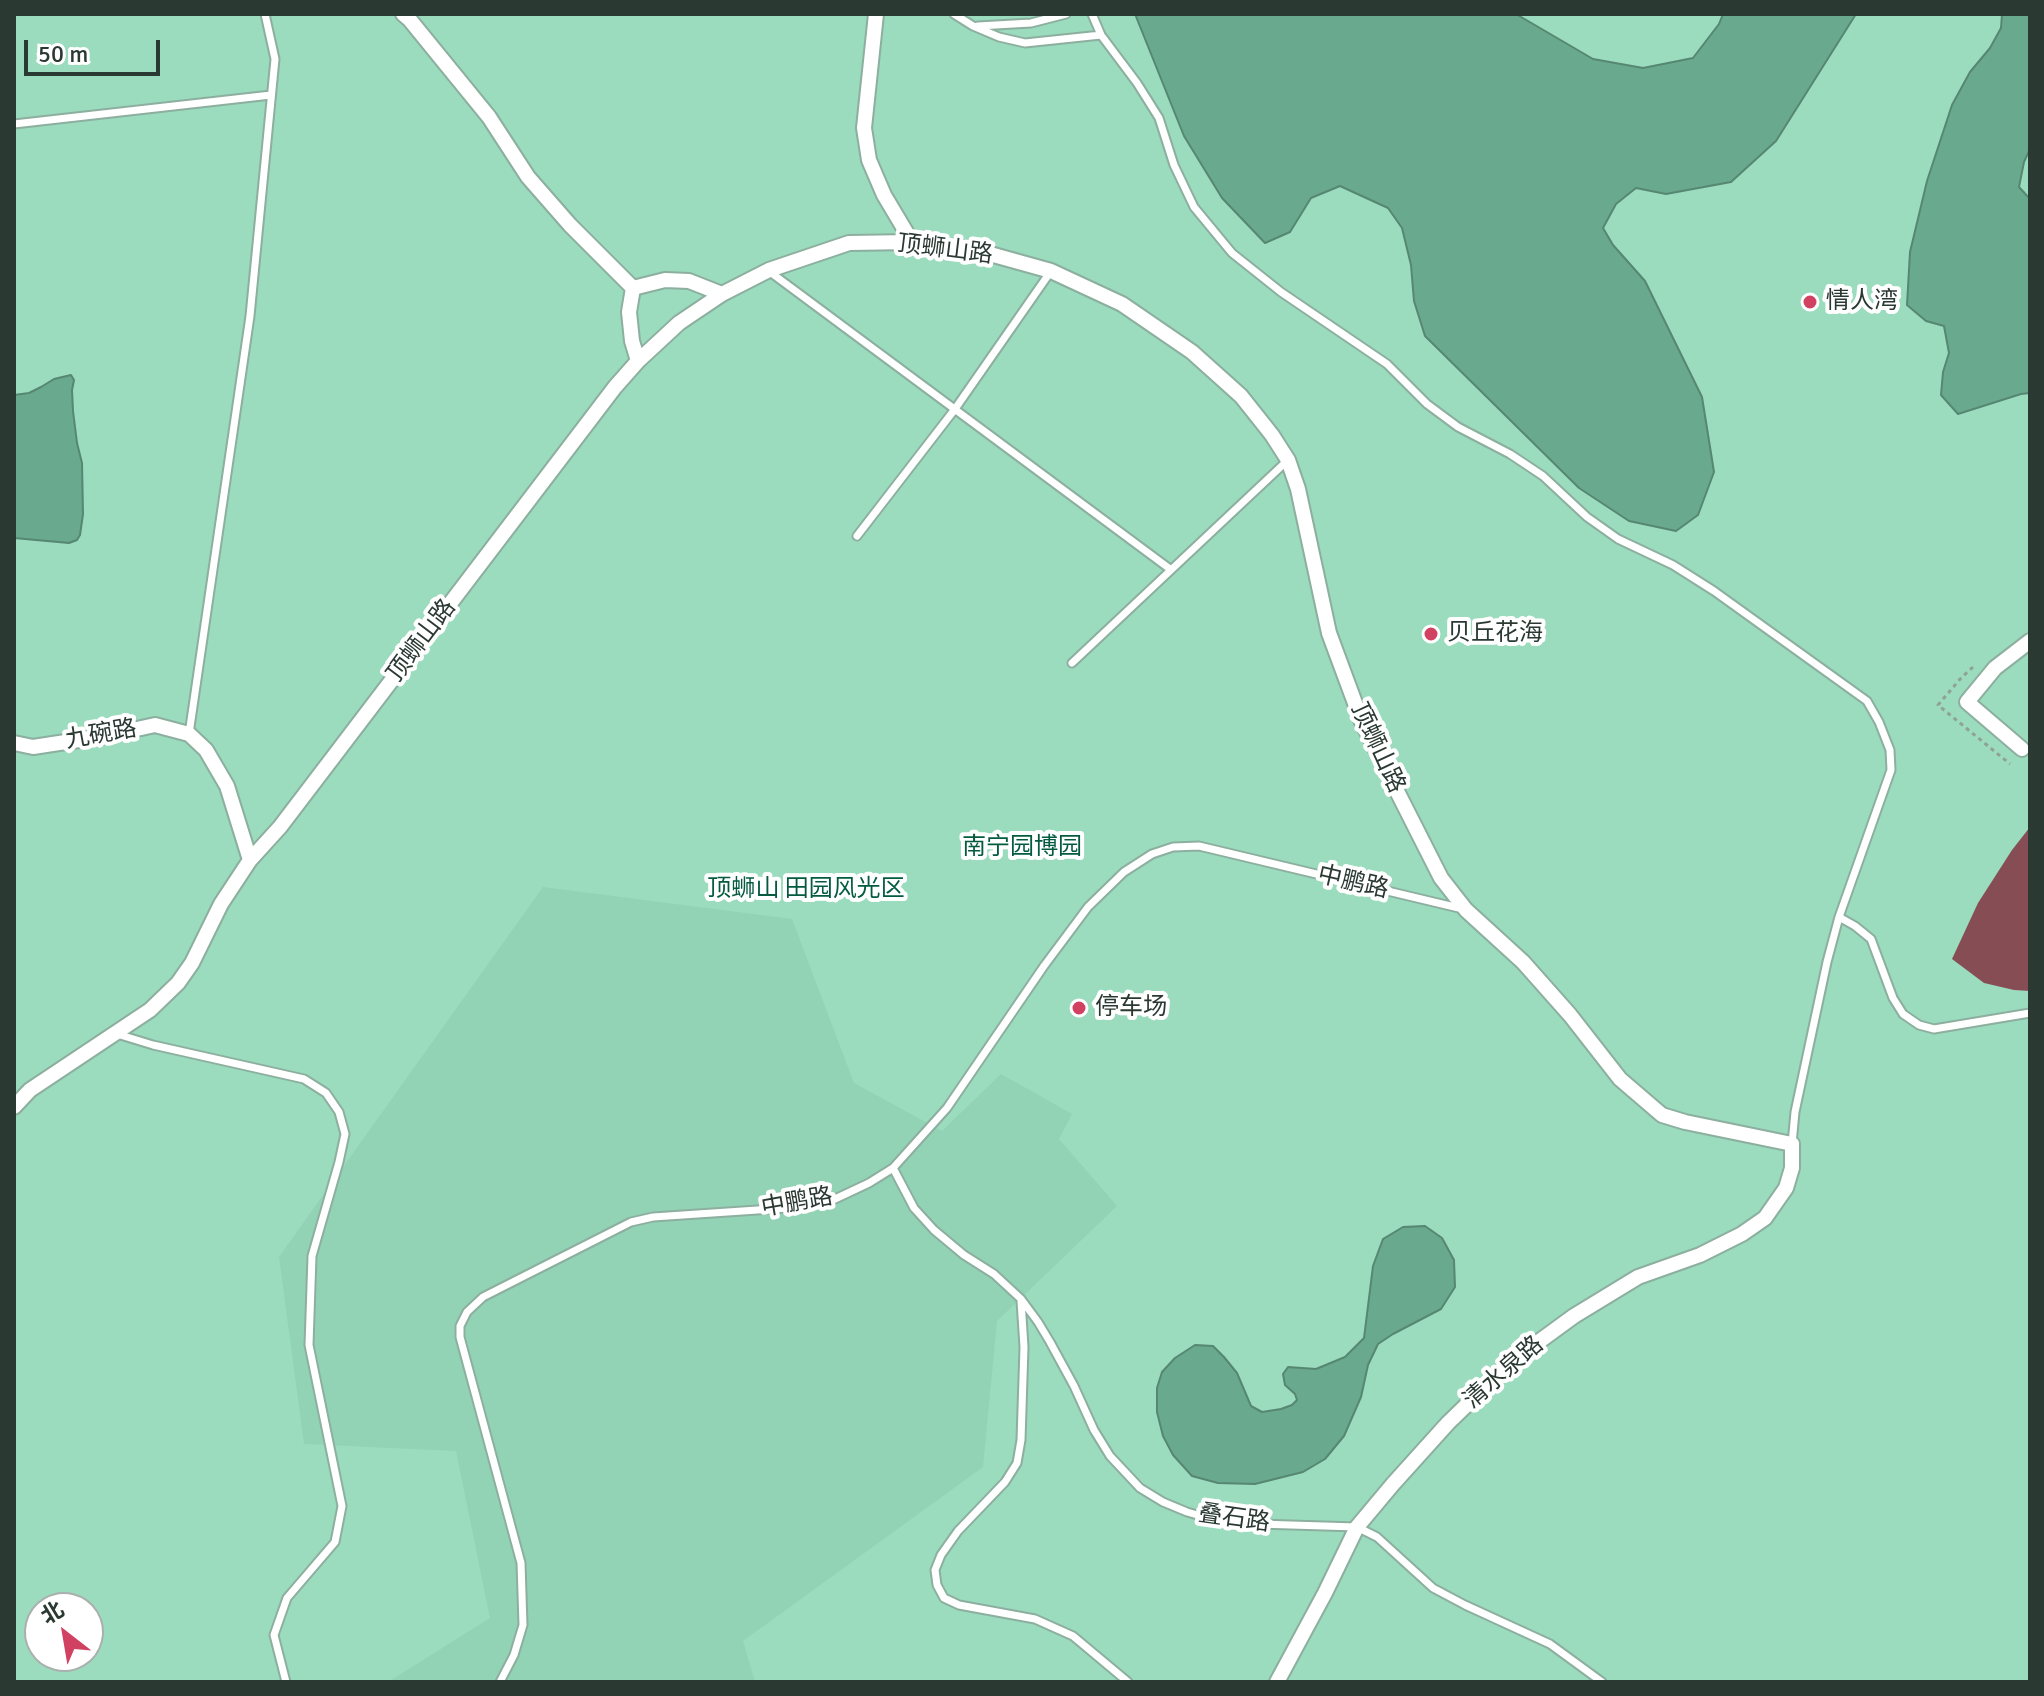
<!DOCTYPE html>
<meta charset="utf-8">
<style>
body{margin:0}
#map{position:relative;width:2044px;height:1696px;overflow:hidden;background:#e8fef3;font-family:Signika,"Noto Sans SC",sans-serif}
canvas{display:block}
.frame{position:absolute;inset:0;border:16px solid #2b3933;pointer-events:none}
.north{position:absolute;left:24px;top:1592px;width:80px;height:80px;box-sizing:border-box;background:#fff;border:2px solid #aab0ad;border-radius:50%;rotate:329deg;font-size:22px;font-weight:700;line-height:32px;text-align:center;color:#2b3933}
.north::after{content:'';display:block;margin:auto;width:28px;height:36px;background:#d14161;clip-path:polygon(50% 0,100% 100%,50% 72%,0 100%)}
.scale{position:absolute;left:24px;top:40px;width:136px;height:36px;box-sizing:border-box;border:4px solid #2b3933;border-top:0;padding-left:10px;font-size:24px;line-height:28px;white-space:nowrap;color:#2b3933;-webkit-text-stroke:6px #fff;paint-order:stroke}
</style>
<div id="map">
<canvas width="2044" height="1696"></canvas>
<div class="frame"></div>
<div class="north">北</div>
<div class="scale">50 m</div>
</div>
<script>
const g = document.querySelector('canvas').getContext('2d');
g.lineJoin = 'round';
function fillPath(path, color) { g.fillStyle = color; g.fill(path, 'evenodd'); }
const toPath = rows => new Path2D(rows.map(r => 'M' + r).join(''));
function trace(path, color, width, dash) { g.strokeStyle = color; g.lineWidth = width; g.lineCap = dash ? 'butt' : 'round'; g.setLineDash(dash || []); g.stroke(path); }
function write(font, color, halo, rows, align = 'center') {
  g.font = font + ' Signika,"Noto Sans SC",sans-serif'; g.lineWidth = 8; g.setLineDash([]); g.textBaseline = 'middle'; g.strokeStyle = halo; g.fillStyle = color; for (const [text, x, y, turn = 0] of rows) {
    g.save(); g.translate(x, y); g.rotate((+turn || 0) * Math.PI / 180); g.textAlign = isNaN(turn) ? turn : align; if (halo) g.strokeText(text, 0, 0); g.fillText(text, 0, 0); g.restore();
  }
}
const green = toPath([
 [14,14,2030,14,2030,1682,14,1682],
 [40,1608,88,1608,88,1656,40,1656]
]);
const forest = toPath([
 [543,887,792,919,854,1083,942,1131,1001,1074,1072,1114,1059,1139,1117,1206,997,1321,983,1467,743,1641,755,1682,388,1682,490,1618,456,1451,304,1444,279,1257]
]);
const water = toPath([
 [1135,14,1516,14,1593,59,1643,68,1693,58,1719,24,1723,14,1856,14,1776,141,1731,182,1666,194,1636,188,1616,204,1603,228,1613,245,1645,281,1702,397,1714,472,1698,515,1676,531,1629,521,1579,488,1425,336,1414,301,1411,265,1402,228,1388,208,1340,186,1311,198,1290,232,1265,243,1222,198,1184,136,1135,14],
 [2002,14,2030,14,2030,149,2024,162,2019,187,2030,199,2030,393,2021,394,1958,414,1941,395,1943,372,1949,353,1944,326,1926,321,1907,305,1910,252,1927,181,1952,105,1970,72,1990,48,2001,28,2002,14],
 [71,375,74,380,72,390,73,411,77,443,82,463,83,514,80,535,77,540,69,543,14,538,14,395,29,393,41,387,54,379,71,375],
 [1425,1226,1442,1238,1454,1260,1455,1287,1441,1309,1393,1334,1378,1344,1368,1365,1361,1397,1344,1436,1325,1459,1303,1472,1255,1484,1218,1483,1192,1476,1173,1455,1163,1436,1157,1412,1157,1388,1162,1372,1175,1358,1195,1345,1213,1346,1224,1357,1237,1373,1251,1406,1262,1412,1281,1409,1292,1405,1297,1400,1295,1394,1285,1385,1283,1374,1288,1367,1316,1369,1345,1357,1364,1338,1373,1266,1383,1239,1403,1227,1425,1226]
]);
const building = toPath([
 [2030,827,2030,991,2014,990,1984,983,1952,959,1978,903,2012,850]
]);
const path = toPath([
 [1973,667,1961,678,1938,705,2010,764]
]);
const lane = toPath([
 [954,14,973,26,999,37,1025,43,1101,35],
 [1092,14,1101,35,1137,83,1159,118,1174,165,1194,207,1232,253,1281,292,1387,364,1427,404,1458,427,1510,454,1543,476,1587,517,1618,539,1673,565,1714,591,1867,701,1879,722,1890,750,1891,770,1839,917,1827,962,1795,1112,1792,1144],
 [978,26,1031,23,1066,14],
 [14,124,271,95],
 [770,272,1170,569],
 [857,536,955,409,1051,271],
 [1072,663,1288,460],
 [189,734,250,316,275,59,265,14],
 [1839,917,1855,926,1871,939,1893,998,1903,1014,1919,1025,1934,1029,2030,1013],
 [117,1034,153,1045,304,1079,326,1093,339,1112,345,1134,339,1162,312,1256,309,1345,342,1506,335,1542,287,1598,274,1635,286,1682],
 [893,1168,914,1208,934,1230,964,1255,994,1274,1021,1299,1038,1322,1050,1342,1074,1386,1094,1430,1110,1456,1140,1488,1163,1502,1187,1512,1225,1523,1357,1527,1377,1537,1433,1588,1465,1605,1550,1644,1602,1682],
 [1021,1301,1024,1347,1021,1440,1017,1463,1005,1482,958,1531,941,1555,935,1570,937,1585,944,1598,959,1605,1035,1619,1073,1636,1128,1682],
 [500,1682,514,1655,523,1625,521,1563,460,1337,460,1326,467,1312,483,1297,631,1222,653,1217,802,1207,835,1199,869,1183,893,1168,947,1108,1044,966,1088,907,1124,872,1152,854,1173,847,1199,846,1463,909]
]);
const street = toPath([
 [403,14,410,20,489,117,528,177,570,225,633,288,665,280,689,281,722,294],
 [876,14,864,128,869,160,884,195,912,242],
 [633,288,629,312,632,341,638,361],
 [14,743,33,747,105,736,155,725,189,734,206,750,227,786,250,860],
 [2022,749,1967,702,1995,668,2030,641],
 [14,1107,30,1090,150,1010,178,983,192,963,221,904,250,860,280,827,615,387,638,361,679,323,722,294,769,270,849,243,912,242,972,249,1051,271,1122,304,1192,352,1241,396,1272,435,1288,460,1298,489,1329,633,1362,722,1441,878,1466,910,1523,962,1570,1015,1620,1079,1662,1115,1685,1122,1792,1144,1792,1168,1786,1188,1765,1218,1742,1234,1700,1255,1638,1277,1574,1316,1511,1362,1448,1423,1393,1484,1357,1527,1325,1593,1277,1682]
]);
const markers = [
 [1810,302,8,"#d14161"],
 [1431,634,8,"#d14161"],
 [1079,1008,8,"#d14161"]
];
const streetNames = [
 ["顶蛳山路",945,250,7],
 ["顶蛳山路",422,641,-53],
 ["九碗路",101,735,-10],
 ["顶蛳山路",1377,748,65],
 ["中鹏路",1353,883,13],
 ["中鹏路",797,1203,-10],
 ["清水泉路",1504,1373,-41],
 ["叠石路",1234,1519,8]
];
const poiNames = [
 ["情人湾",1826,302],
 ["贝丘花海",1447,634],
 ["停车场",1095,1008]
];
const parkNames = [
 ["南宁园博园",1022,848],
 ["顶蛳山 田园风光区",806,890]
];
fillPath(green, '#9bdbbe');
fillPath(forest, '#92d3b6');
fillPath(water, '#69a98d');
trace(water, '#568772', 2);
fillPath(building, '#874d55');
trace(lane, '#8caf9f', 11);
trace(street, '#8caf9f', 18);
trace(path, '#8fa198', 3, [4, 4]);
trace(lane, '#fff', 7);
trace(street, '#fff', 14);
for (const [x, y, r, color] of markers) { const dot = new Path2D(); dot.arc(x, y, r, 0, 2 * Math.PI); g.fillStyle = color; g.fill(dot); trace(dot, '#fff', 3); }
write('24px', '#2b3933', '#fff', streetNames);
write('24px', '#2b3933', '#fff', poiNames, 'left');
write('24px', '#055b40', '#fff', parkNames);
</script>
